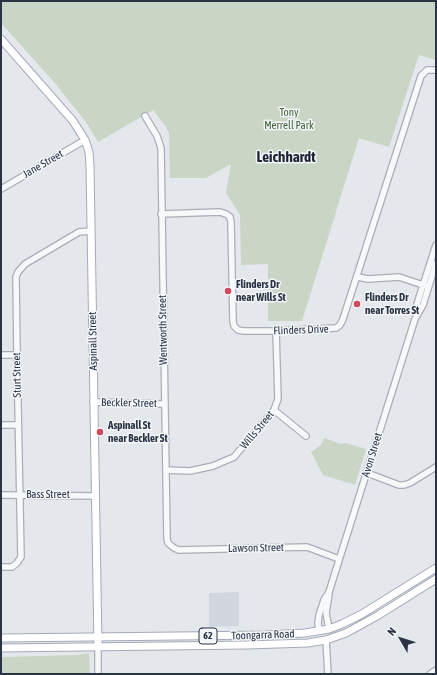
<!DOCTYPE html>
<style>
body{margin:0}
#map{position:relative;width:437px;height:675px;overflow:hidden;background:#e4e7ec;font-family:"Asap Condensed",sans-serif}
canvas{display:block}
.frame{position:absolute;inset:0;border:2px solid #2b3445;pointer-events:none}
.north{position:absolute;left:381px;top:619px;width:40px;height:40px;-webkit-text-stroke:3px #f4f6f9;paint-order:stroke;rotate:309deg;font-size:11px;font-weight:700;line-height:16px;text-align:center;color:#2b3445}
.north::after{content:'';display:block;margin:auto;width:14px;height:18px;background:#2b3445;clip-path:polygon(50% 0,100% 100%,50% 72%,0 100%)}
</style>
<div id="map">
<canvas width="437" height="675"></canvas>
<div class="frame"></div>
<div class="north">N</div>
</div>
<script>
const g = document.querySelector('canvas').getContext('2d');
g.lineJoin = 'round';
function fillPath(path, color) { g.fillStyle = color; g.fill(path, 'evenodd'); }
const toPath = rows => new Path2D(rows.map(r => 'M' + r).join(''));
function trace(path, color, width, dash) { g.strokeStyle = color; g.lineWidth = width; g.lineCap = dash ? 'butt' : 'round'; g.setLineDash(dash || []); g.stroke(path); }
function write(font, color, halo, rows, align = 'center') {
  g.font = font + ' "Asap Condensed",sans-serif'; g.lineWidth = 3; g.setLineDash([]); g.textBaseline = 'middle'; g.strokeStyle = halo; g.fillStyle = color; for (const [text, x, y, turn = 0] of rows) {
    g.save(); g.translate(x, y); g.rotate((+turn || 0) * Math.PI / 180); g.textAlign = isNaN(turn) ? turn : align; if (halo) g.strokeText(text, 0, 0); g.fillText(text, 0, 0); g.restore();
  }
}
const built = toPath([
 [239,592,239,626,209,627,209,593]
]);
const green = toPath([
 [1,1,351,1,350,2,353,1,436,1,436,60,419,55,389,147,359,138,302,321,268,321,268,264,241,265,240,215,226,193,231,164,206,178,170,178,169,133,166,127,153,110,98,142,86,122,54,82,1,23],
 [324,438,341,444,346,443,366,449,355,485,323,475,311,452,321,445],
 [89,653,90,674,1,674,1,657,77,655]
]);
const minor = toPath([
 [145,116,157,136,161,148,167,538,168,543,174,548,179,550,307,547,339,559],
 [1,189,85,140],
 [161,214,220,212,226,214,230,217,231,222,233,321,234,326,238,330,243,331,276,331,336,328,340,325,343,319,421,76,427,70,436,70],
 [358,277,368,279,399,277,426,286],
 [416,314,417,304,436,245],
 [1,355,17,355],
 [93,402,164,404],
 [274,410,306,436],
 [1,425,18,425],
 [166,470,190,471,213,466,234,457,274,410,278,399,276,331],
 [367,473,399,485,404,485,410,483,436,467],
 [1,495,95,496],
 [1,567,12,567,17,563,21,557,17,355,16,277,18,272,25,264,79,232,91,231],
 [329,594,326,613,329,629],
 [319,631,318,623,319,615,324,600,329,592,415,319,423,305,436,263],
 [326,640,328,674],
 [98,646,98,674],
 [430,674,436,670]
]);
const major = toPath([
 [1,39,73,121,85,140,89,152,90,165,98,646],
 [1,638,266,635,305,633,329,629,342,624,362,614,436,568],
 [1,648,247,645,308,643,326,640,346,633,377,616,436,579]
]);
const markers = [
 [228,291,4,"#d1495b"],
 [357,304,4,"#d1495b"],
 [100,432,4,"#d1495b"]
];
const shields = [
 [208,636,18]
];
const shieldNames = [
 ["62",208,636]
];
const parkNames = [
 ["Tony",289,113],
 ["Merrell Park",289,126]
];
const streetNames = [
 ["Jane Street",43,164,-30],
 ["Wentworth Street",163,330,-91],
 ["Flinders Drive",301,330,-2],
 ["Aspinall Street",93,341,-91],
 ["Sturt Street",17,375,-91],
 ["Beckler Street",129,403,1],
 ["Wills Street",257,430,-50],
 ["Avon Street",372,455,-73],
 ["Bass Street",48,495],
 ["Lawson Street",256,548,-1],
 ["Toongarra Road",263,635,-2]
];
const poiNames = [
 ["Flinders Dr",236,285],
 ["near Wills St",236,298],
 ["Flinders Dr",365,298],
 ["near Torres St",365,311],
 ["Aspinall St",108,426],
 ["near Beckler St",108,439]
];
const districtNames = [
 ["Leichhardt",286,157]
];
fillPath(built, '#d2d6de');
fillPath(green, '#c9d6c5');
trace(minor, '#a9aeb7', 8);
trace(major, '#a3abb8', 9);
trace(minor, '#f7f8fa', 5.5);
trace(major, '#fff', 7);
for (const [x, y, r, color] of markers) { const dot = new Path2D(); dot.arc(x, y, r, 0, 2 * Math.PI); g.fillStyle = color; g.fill(dot); trace(dot, '#f4f6f9', 1.5); }
for (const [x, y, w] of shields) { const box = new Path2D(); box.roundRect(x - w / 2, y - 8, w, 16, 3); g.fillStyle = '#f4f6f9'; g.fill(box); trace(box, '#2b3445', 1); }
write('bold 10px', '#2b3445', null, shieldNames);
write('11px', '#3f6138', '#f4f6f9', parkNames);
write('11px', '#2b3445', '#f4f6f9', streetNames);
write('bold 11px', '#2b3445', '#f4f6f9', poiNames, 'left');
write('bold 15px', '#1d2536', '#f4f6f9', districtNames);
</script>
